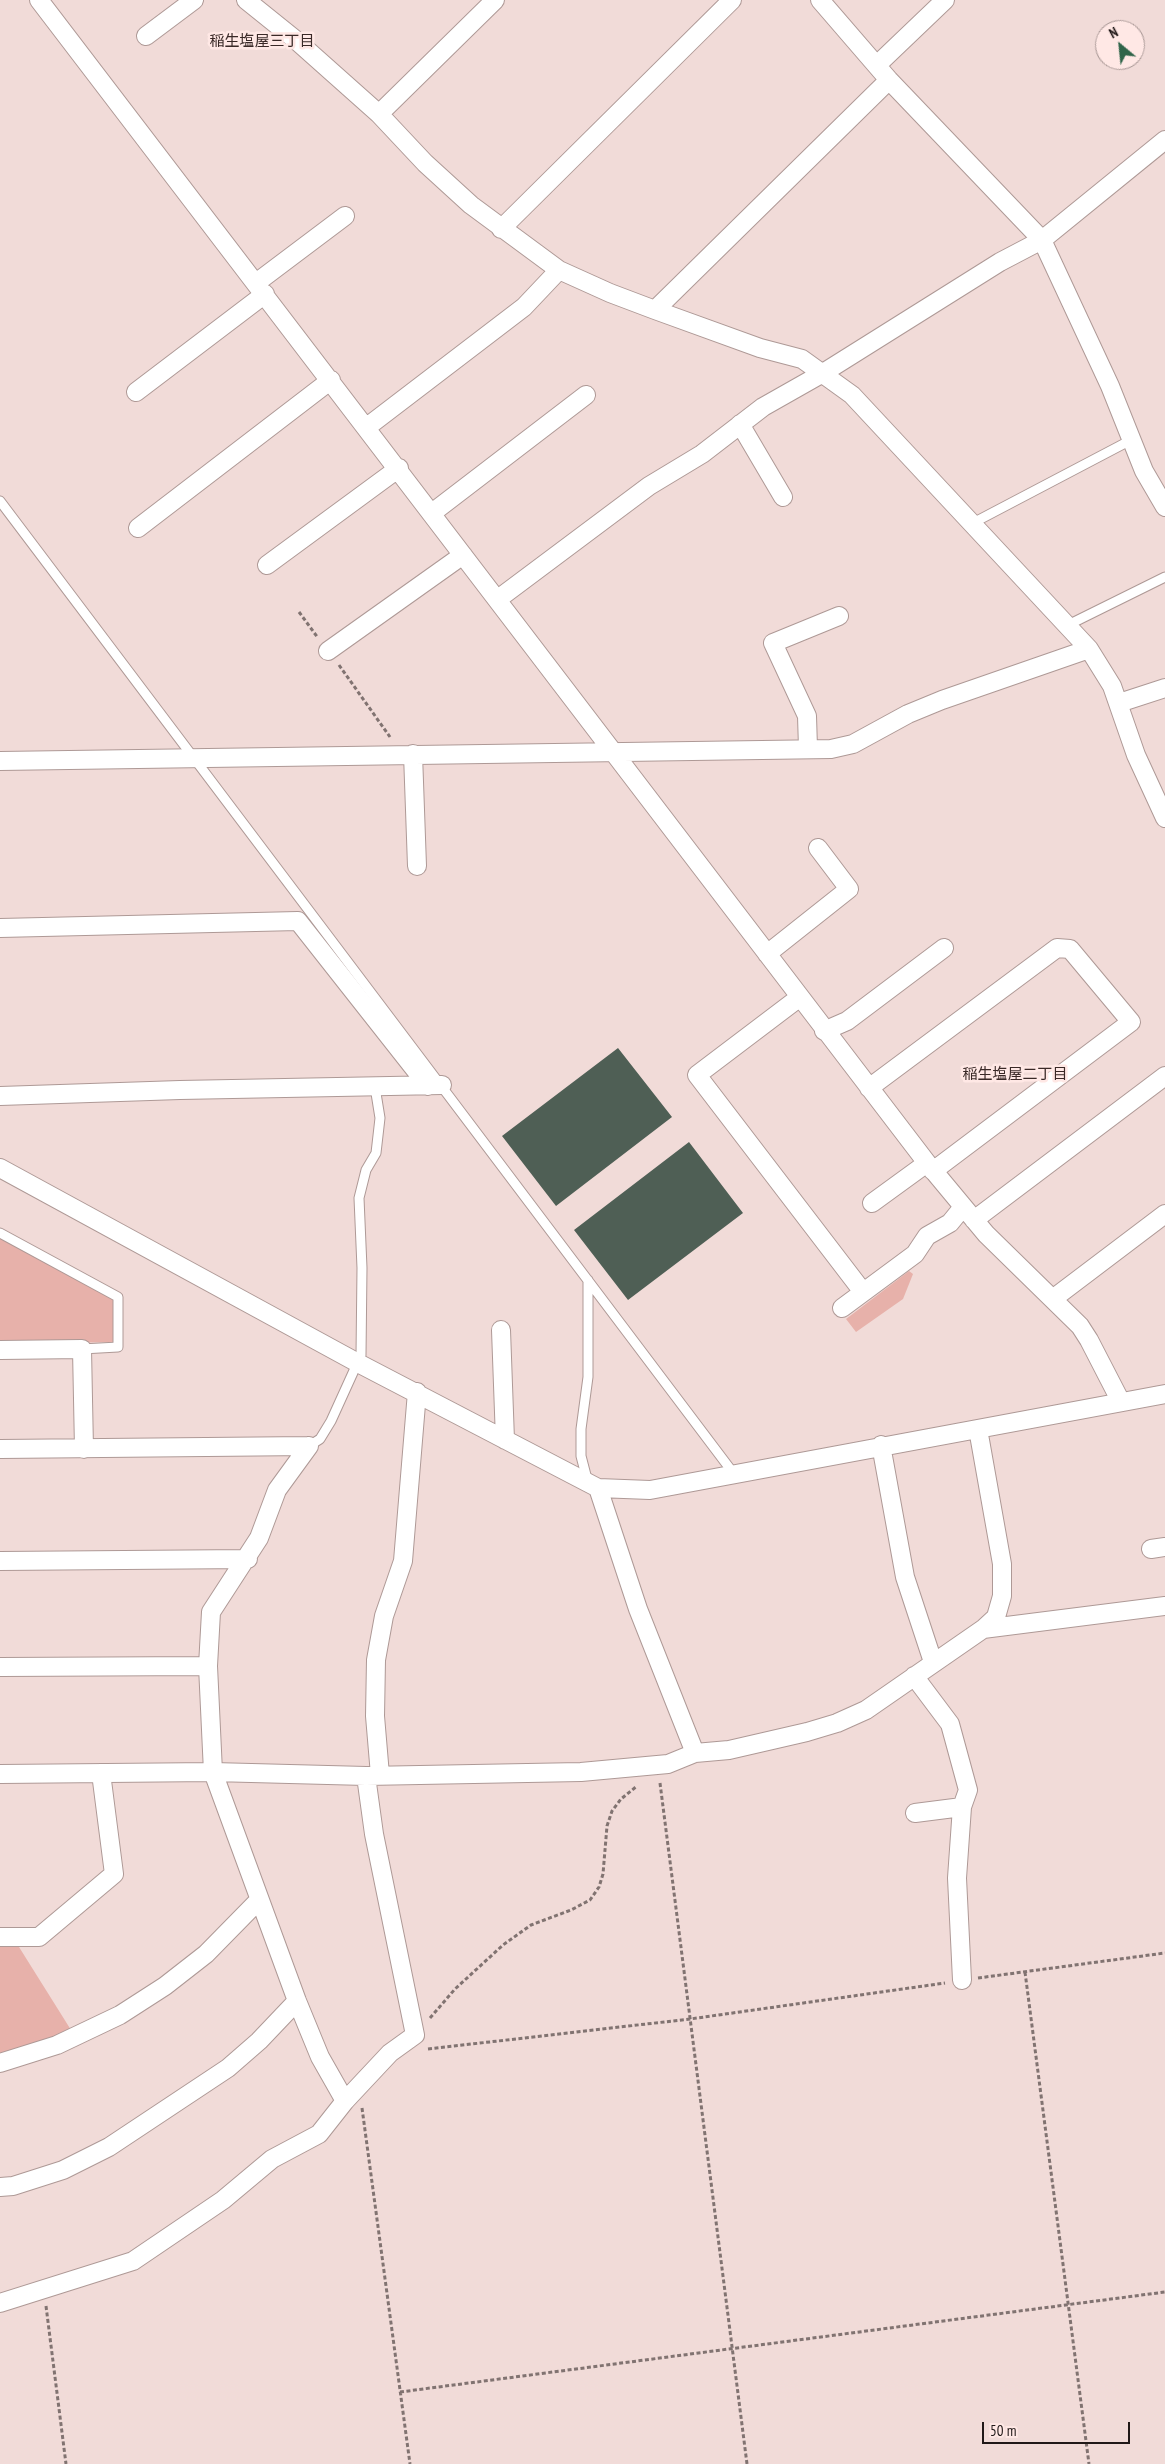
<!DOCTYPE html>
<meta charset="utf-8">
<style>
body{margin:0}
#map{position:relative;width:1165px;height:2464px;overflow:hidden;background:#f1dbd8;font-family:"PT Sans Narrow",sans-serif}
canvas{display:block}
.north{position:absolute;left:1095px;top:20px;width:50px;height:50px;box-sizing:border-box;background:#ffe8e5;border:1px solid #a69593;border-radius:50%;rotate:332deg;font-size:14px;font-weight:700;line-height:20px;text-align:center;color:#201817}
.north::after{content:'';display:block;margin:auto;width:18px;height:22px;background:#306449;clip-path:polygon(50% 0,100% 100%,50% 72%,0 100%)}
.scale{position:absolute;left:982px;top:2422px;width:148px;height:22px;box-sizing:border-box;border:2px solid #201817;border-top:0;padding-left:6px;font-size:15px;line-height:18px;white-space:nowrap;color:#201817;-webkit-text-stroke:4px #ffe8e5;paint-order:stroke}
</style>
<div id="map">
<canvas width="1165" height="2464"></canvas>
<div class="north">N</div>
<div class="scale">50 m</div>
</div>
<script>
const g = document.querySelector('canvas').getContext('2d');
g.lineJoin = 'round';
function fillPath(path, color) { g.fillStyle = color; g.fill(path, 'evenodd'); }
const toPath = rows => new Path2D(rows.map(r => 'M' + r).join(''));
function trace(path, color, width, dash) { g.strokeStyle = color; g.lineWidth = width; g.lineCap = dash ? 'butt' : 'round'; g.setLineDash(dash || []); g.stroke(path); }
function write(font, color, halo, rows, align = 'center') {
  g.font = font + ' "PT Sans Narrow","Noto Sans JP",sans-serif'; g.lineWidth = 5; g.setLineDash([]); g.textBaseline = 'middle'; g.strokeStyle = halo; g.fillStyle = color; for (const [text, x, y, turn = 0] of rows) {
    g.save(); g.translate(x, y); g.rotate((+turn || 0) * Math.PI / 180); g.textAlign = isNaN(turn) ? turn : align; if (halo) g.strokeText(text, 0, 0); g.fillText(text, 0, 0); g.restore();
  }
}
const green = toPath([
 [0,1237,113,1299,113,1342,0,1344],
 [909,1271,913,1274,903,1299,856,1332,846,1319],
 [0,1947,19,1947,71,2030,12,2053,0,2055]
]);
const building = toPath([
 [618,1048,672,1117,556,1206,502,1136],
 [689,1142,743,1213,628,1300,574,1230]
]);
const path = toPath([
 [299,612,318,638],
 [339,665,390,737],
 [660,1783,747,2464],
 [1025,1972,1089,2464],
 [978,1978,1165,1953],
 [430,2018,455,1989,503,1945,531,1925,571,1910,590,1900,599,1887,603,1874,607,1826,612,1811,621,1799,637,1786],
 [428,2049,690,2019,945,1983],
 [362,2108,410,2464],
 [46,2306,66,2464],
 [400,2392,1165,2292]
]);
const lane = toPath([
 [0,501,734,1474],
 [971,524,1131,440],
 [1068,625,1165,577],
 [0,1233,118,1297,118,1347,82,1349],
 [588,1280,588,1377,581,1429,581,1456,588,1483],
 [309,1446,320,1439,331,1421,361,1355,362,1268,359,1198,366,1170,376,1153,380,1118,375,1087]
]);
const street = toPath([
 [39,0,927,1163,986,1234,1080,1326,1089,1340,1121,1402],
 [246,0,297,41,379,114,425,163,471,205,559,270,610,293,655,310,760,348,802,359,852,395,1089,649,1112,686,1136,755,1165,818],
 [820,0,889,80,1042,240,1110,386,1144,471,1165,507],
 [146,36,194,0],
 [877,65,945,0],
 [379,114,495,0],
 [501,229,732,0],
 [256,283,345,216],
 [655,310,889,80],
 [136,392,265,294],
 [740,424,783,497],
 [367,427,524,307,559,270],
 [432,513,586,395],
 [138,528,331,380],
 [267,565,399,468],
 [498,599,649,486,702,454,763,407,823,373,1000,262,1042,240,1165,140],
 [328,651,463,555],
 [1119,703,1165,688],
 [808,748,807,716,773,643,839,616],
 [413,754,417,866],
 [0,761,831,749,853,744,908,714,942,700,1089,649],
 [0,928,298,921,428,1086],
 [767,954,849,889,818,848],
 [800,997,697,1075,863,1292],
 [824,1031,847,1021,944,948],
 [869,1088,1057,948,1070,949,1131,1022,933,1171],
 [0,1096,180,1090,442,1085],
 [0,1168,358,1363,598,1488,650,1490,1165,1394],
 [872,1203,927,1163],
 [974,1220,1165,1076],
 [1054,1298,1165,1214],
 [842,1308,915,1254,927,1236,950,1223,963,1207],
 [501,1330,505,1440],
 [0,1350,82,1349,84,1449],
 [881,1445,905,1577,933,1662],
 [309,1446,277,1490,259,1538,211,1612,208,1666,213,1772,297,2001,320,2057,345,2101],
 [0,1449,309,1446],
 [598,1488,638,1609,695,1753],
 [1151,1549,1165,1547],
 [0,1561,248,1559],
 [983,1629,1165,1606],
 [0,1667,208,1666],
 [914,1676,950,1724,968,1790,962,1807,957,1878,962,1980],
 [0,1774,213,1772,366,1776,581,1772,668,1764,695,1753,729,1750,807,1732,837,1723,866,1710,983,1629,996,1617,1002,1596,1002,1564,978,1429],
 [380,1775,375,1716,376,1660,384,1616,403,1561,417,1392],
 [915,1813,962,1807],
 [0,1937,39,1937,114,1874,101,1773],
 [0,2063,57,2045,120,2015,165,1986,206,1954,259,1900],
 [0,2187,13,2186,63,2170,109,2147,228,2068,259,2041,297,2001],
 [0,2303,133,2261,223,2200,272,2159,319,2134,345,2101,390,2053,415,2035,374,1834,366,1776]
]);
const neighbourhoodNames = [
 ["稲生塩屋三丁目",262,42],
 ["稲生塩屋二丁目",1015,1075]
];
fillPath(green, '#e7b1aa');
fillPath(building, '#4f5f55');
trace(lane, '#ae9996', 11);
trace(street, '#ae9996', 20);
trace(path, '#817371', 3, [4, 2.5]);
trace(lane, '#fff', 9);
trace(street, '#fff', 18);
write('15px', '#3a2927', '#ffe8e5', neighbourhoodNames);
</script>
